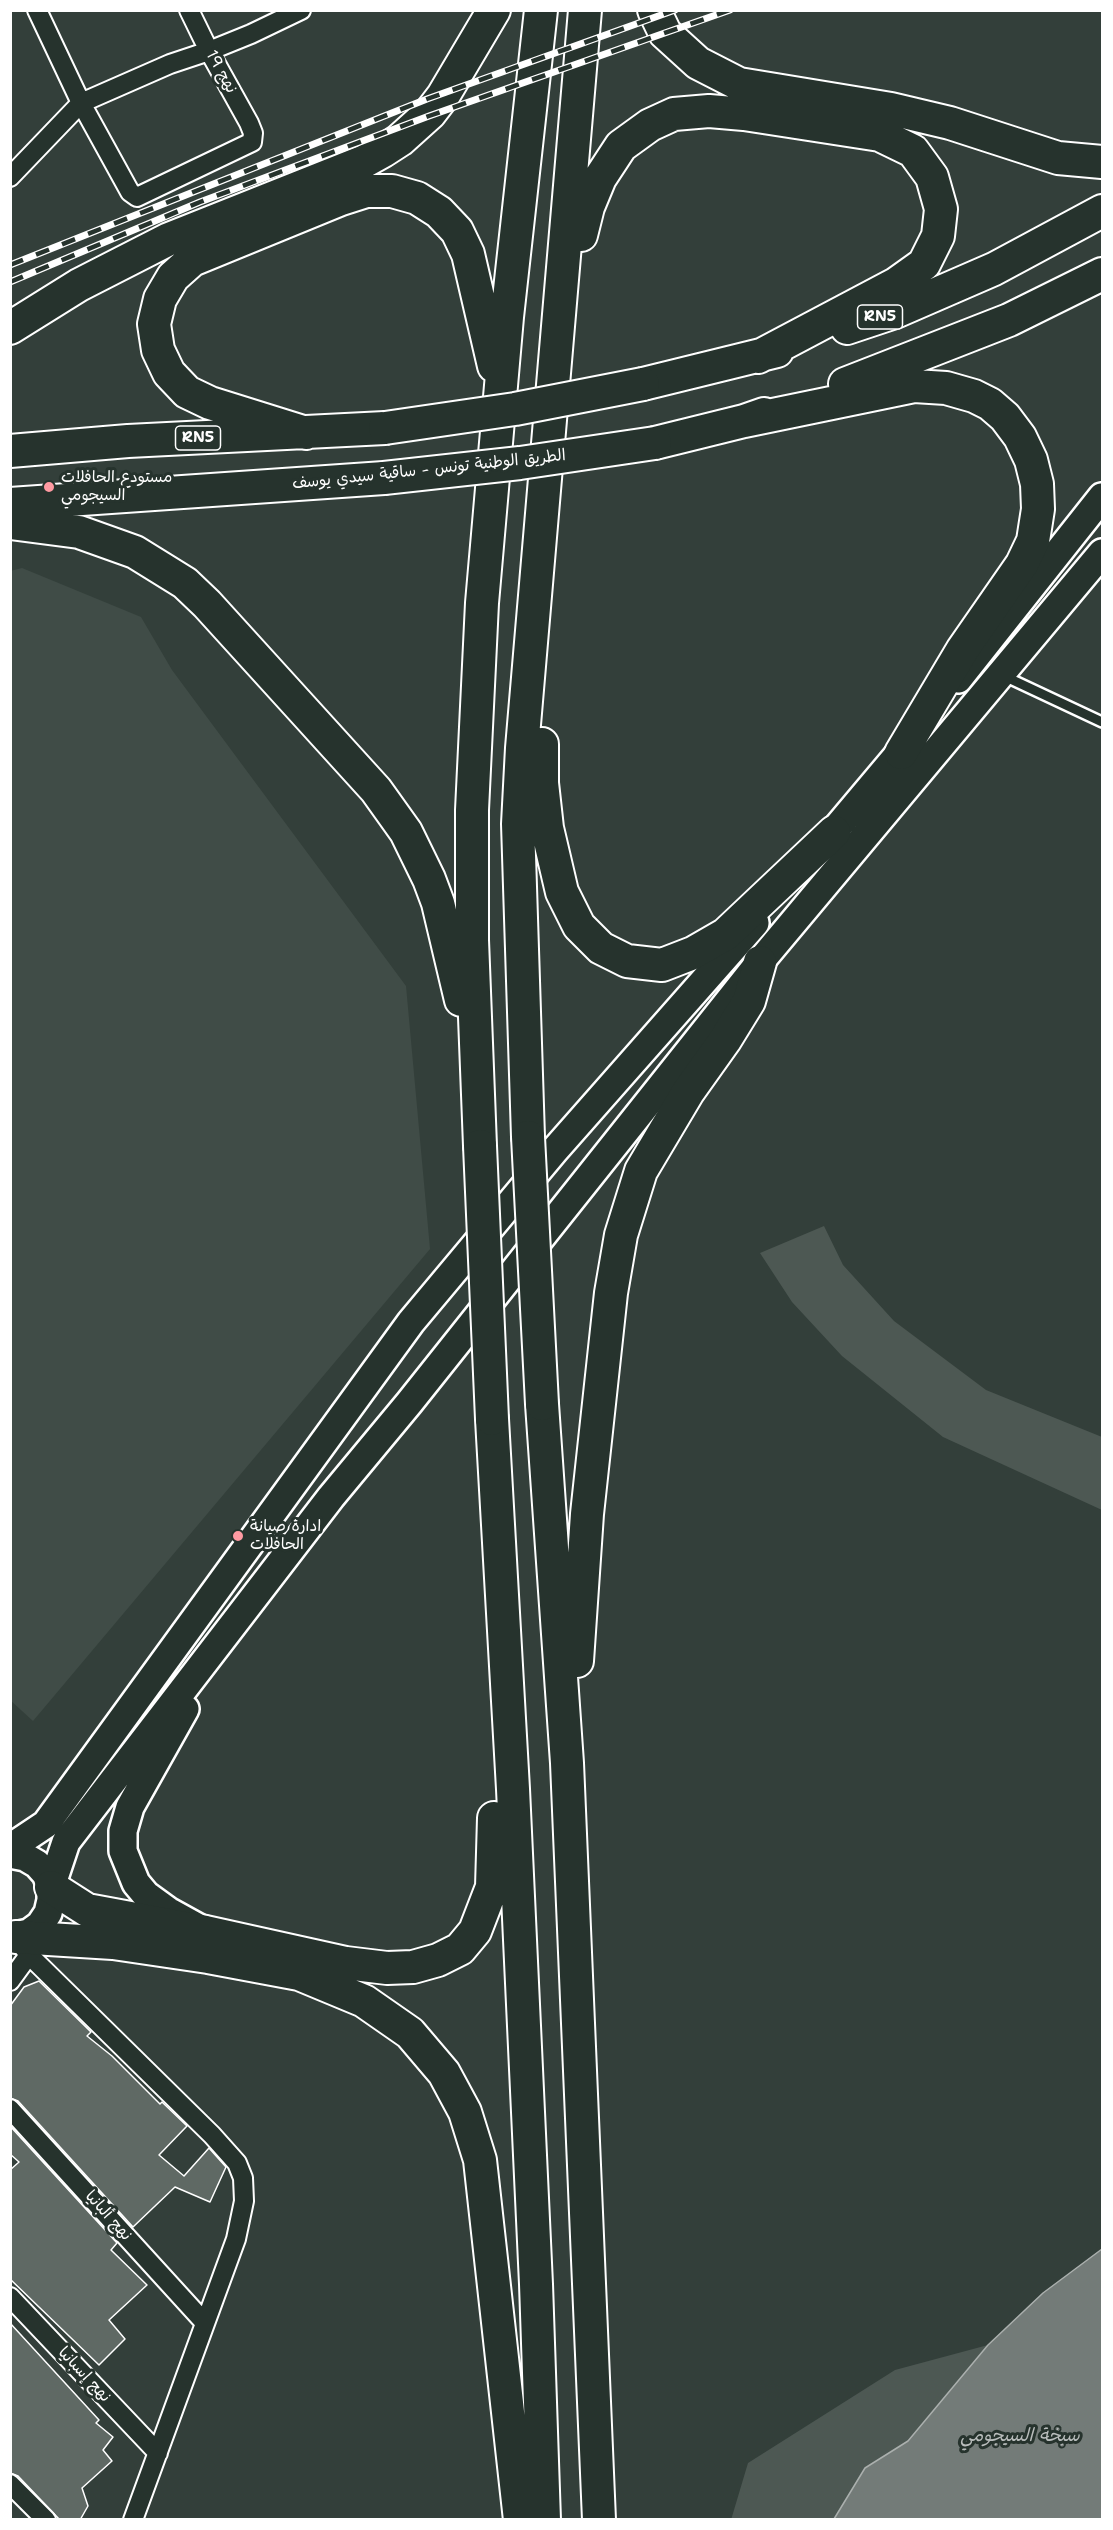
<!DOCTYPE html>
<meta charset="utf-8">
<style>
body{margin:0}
#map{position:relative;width:1113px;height:2530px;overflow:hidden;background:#333f3a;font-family:"Shantell Sans",sans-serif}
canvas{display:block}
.frame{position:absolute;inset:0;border:12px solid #fff;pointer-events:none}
</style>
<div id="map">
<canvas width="1113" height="2530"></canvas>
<div class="frame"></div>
</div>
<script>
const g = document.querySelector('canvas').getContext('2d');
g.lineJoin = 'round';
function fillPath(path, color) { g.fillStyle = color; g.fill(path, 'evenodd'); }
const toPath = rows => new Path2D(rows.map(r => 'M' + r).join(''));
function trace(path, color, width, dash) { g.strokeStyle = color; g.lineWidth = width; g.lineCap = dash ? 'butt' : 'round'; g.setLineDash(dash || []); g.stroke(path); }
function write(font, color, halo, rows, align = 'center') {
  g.font = font + ' "Shantell Sans","Playpen Sans Arabic",sans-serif'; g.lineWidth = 6; g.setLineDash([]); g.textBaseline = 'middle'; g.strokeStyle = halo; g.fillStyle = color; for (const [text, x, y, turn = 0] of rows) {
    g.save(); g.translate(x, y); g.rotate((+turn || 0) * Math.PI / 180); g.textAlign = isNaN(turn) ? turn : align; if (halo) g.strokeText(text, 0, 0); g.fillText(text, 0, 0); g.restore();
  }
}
const built = toPath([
 [22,568,141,617,172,670,406,986,430,1249,33,1721,10,1700,10,571]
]);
const green = toPath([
 [824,1226,843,1265,894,1321,986,1390,1102,1437,1102,1510,943,1437,842,1356,792,1302,760,1253],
 [988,2345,908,2441,865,2468,834,2519,731,2520,748,2463,895,2370]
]);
const water = toPath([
 [1102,2249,1102,2519,834,2519,865,2468,908,2441,988,2345,1043,2293,1102,2249]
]);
const building = toPath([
 [39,1981,91,2032,87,2036,112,2056,160,2104,162,2102,187,2126,159,2155,184,2176,209,2148,226,2167,210,2202,175,2187,133,2227,18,2101,10,2098,10,2006,24,1987,39,1981],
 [10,2126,117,2243,111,2250,147,2285,109,2320,125,2339,99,2365,10,2279,10,2170,19,2162,10,2154,10,2126],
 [10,2323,99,2420,96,2423,113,2437,103,2450,112,2461,82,2488,88,2506,80,2520,60,2520,18,2476,10,2473,10,2323]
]);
const service = toPath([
 [1004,676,1102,722]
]);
const minor = toPath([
 [189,10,209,51,249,123,253,133,252,142,137,197,130,192,81,103,170,64,209,51,251,34,301,10],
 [10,177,81,103,37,10],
 [16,1937,29,1955,212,2135,237,2163,243,2178,244,2201,236,2239,133,2520],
 [10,1981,29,1955],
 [10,2109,205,2323],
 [10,2297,158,2453],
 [10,2484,46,2520]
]);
const secondary = toPath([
 [958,679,1102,497],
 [819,849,914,736],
 [185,1709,130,1807,123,1831,123,1851,136,1883,146,1895,168,1911,197,1927],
 [10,1848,46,1824,411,1322,554,1151,755,923],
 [10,1854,25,1857,37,1864,46,1874,51,1887,51,1900,48,1913,40,1925,29,1933,10,1937],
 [51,1887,66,1842,331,1497,409,1403,760,962,1102,553]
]);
const trunk = toPath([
 [654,10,665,33,698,63,739,84,891,109,950,123,1058,158,1102,162],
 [581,235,588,207,600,178,621,146,650,125,674,114,709,111,744,114,880,135,913,151,932,177,941,209,938,236,924,264,896,284,758,357],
 [10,328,79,285,169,239,365,161,383,151,400,140,430,113,443,96,494,10],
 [847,328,895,312,994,269,1102,211],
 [643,384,777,351],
 [845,384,1009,320,1102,274],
 [744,421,914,386,946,388,974,396,990,404,1005,417,1020,437,1031,460,1037,484,1038,509,1033,541,1022,564,963,649,901,753],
 [306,433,210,403,187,392,169,373,158,350,154,324,160,299,173,277,192,260,341,199,366,191,392,191,417,198,439,212,457,231,468,254,494,366],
 [655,443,744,421,764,414],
 [10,451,128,441,385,428],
 [10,504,384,478],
 [10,523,79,532,135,552,185,583,207,604,376,790,406,832,429,879,438,903,461,1000],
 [542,744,542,783,547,828,562,892,579,926,601,948,627,961,662,965,693,953,726,934,834,832],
 [528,1137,518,824,522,748,585,10],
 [480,1146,472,940,472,810,482,603,507,317,541,10],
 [542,1404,567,1763,599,2520],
 [492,1419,513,1789,536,2284,544,2520],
 [577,1661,587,1514,611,1293,621,1235,641,1171,688,1092,725,1040,749,1001,760,962],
 [51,1887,87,1910,206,1932,346,1963,387,1968,413,1967,438,1960,460,1949,475,1931,492,1887,494,1818],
 [16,1937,113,1943,208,1957,299,1974,364,2001,410,2033,444,2073,465,2112,480,2160,520,2520]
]);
const rail = toPath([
 [10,265,427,99,675,10],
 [10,282,200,202,429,116,730,10]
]);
const trunkBridge = toPath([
 [385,428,515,409,643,384],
 [384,478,520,463,655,443],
 [528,1137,542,1404],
 [480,1146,492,1419]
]);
const markers = [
 [49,487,6,"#ff9aa2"],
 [238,1536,6,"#ff9aa2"]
];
const shields = [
 [880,317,45],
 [198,438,45]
];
const shieldNames = [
 ["RN5",880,317],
 ["RN5",198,438]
];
const streetNames = [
 ["نهج 19",221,72,61],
 ["الطريق الوطنية تونس - ساقية سيدي يوسف",429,470,-6],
 ["نهج ألبانيا",108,2216,48],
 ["نهج إسبانيا",84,2375,47]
];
const poiNames = [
 ["مستودع الحافلات",61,478],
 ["السيجومي",61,496],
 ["ادارة صيانة",250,1527],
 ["الحافلات",250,1545]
];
const waterNames = [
 ["سبخة السيجومي",1020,2436]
];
fillPath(built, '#404c47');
fillPath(green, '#4d5853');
fillPath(water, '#737b78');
trace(water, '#abb0ae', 1.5);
fillPath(building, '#5f6964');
trace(building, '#fff', 1.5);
trace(service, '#fff', 14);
trace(minor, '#fff', 22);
trace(secondary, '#fff', 32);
trace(trunk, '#fff', 36);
trace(service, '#26332d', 9);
trace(minor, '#26332d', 18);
trace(secondary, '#26332d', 27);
trace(trunk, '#26332d', 32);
trace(rail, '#fff', 7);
trace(rail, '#26332d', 4.5, [14]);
trace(trunkBridge, '#fff', 36, []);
trace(trunkBridge, '#26332d', 32);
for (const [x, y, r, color] of markers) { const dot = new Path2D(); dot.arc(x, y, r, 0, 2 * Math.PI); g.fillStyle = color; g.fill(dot); trace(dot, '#26332d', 2); }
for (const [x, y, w] of shields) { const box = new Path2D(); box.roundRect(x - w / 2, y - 12, w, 24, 4.5); g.fillStyle = '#26332d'; g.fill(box); trace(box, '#fff', 1.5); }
write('bold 15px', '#fff', null, shieldNames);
write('16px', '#fff', '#26332d', streetNames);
write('16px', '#fff', '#26332d', poiNames, 'left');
write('italic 18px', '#b9bdbc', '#26332d', waterNames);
</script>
